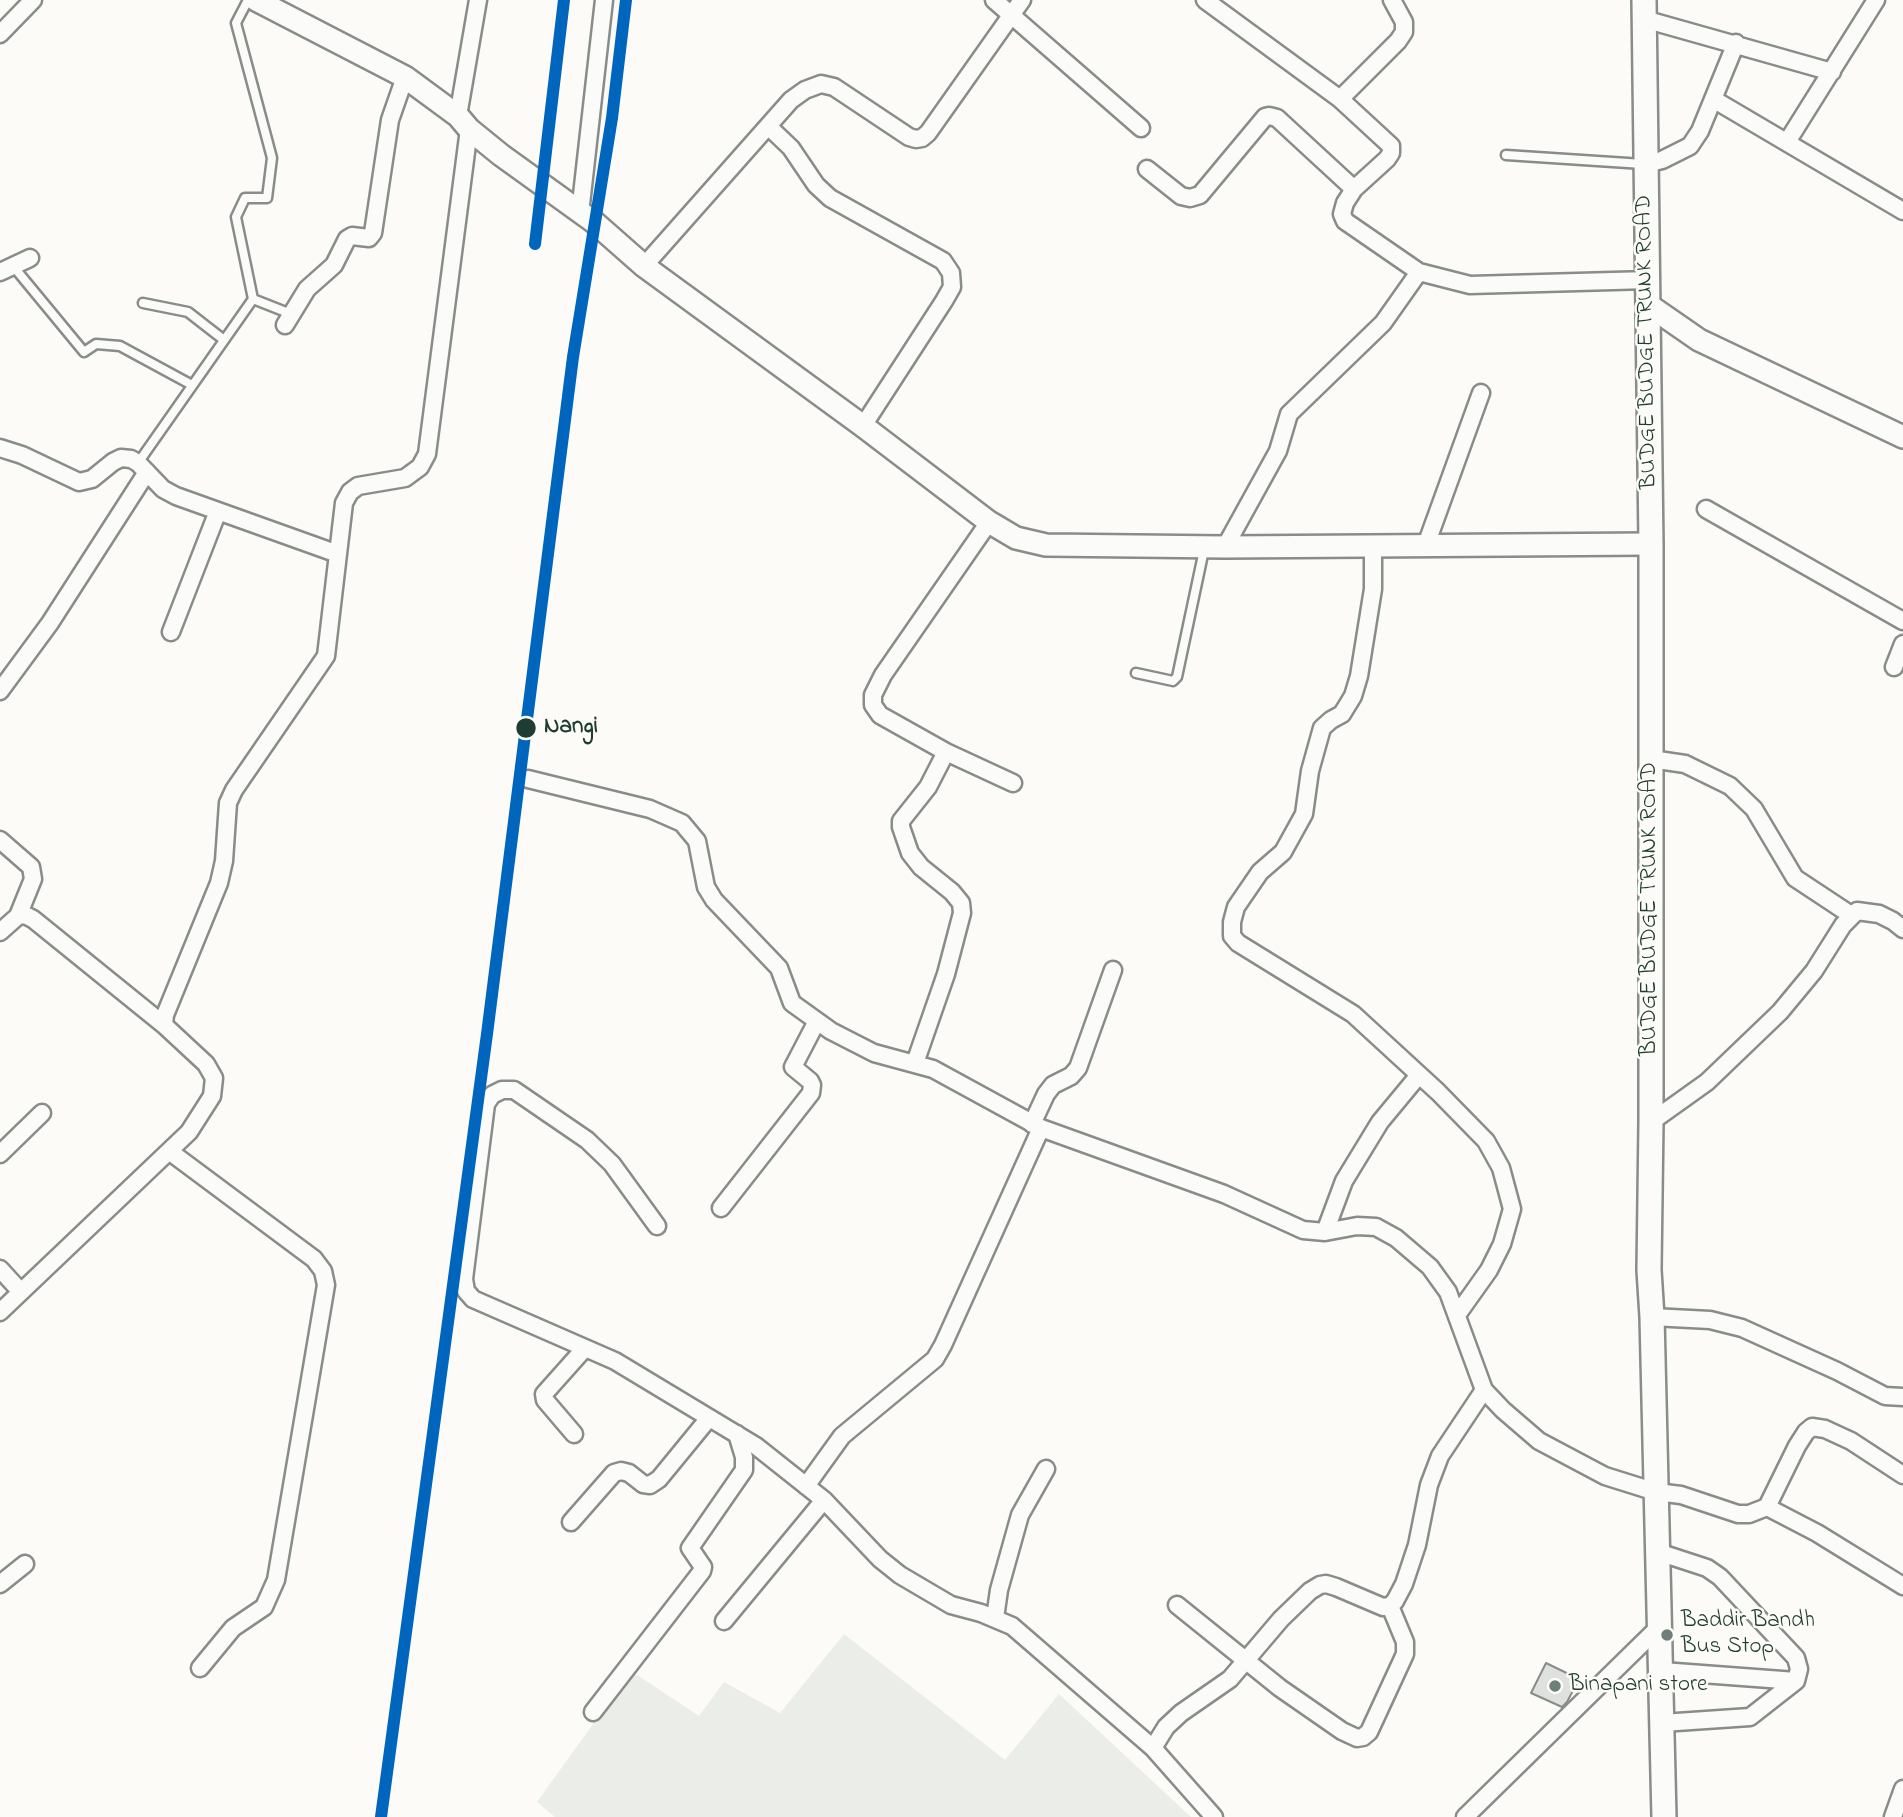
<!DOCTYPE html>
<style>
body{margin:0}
canvas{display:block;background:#fcfbf8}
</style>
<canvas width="1903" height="1817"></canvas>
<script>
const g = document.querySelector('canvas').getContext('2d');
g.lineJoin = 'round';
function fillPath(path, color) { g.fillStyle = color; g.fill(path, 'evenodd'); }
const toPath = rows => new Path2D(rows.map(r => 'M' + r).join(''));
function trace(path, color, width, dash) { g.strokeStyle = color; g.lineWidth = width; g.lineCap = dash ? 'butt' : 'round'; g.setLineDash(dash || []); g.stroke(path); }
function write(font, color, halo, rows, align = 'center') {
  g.font = font + ' "Indie Flower",sans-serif'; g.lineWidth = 5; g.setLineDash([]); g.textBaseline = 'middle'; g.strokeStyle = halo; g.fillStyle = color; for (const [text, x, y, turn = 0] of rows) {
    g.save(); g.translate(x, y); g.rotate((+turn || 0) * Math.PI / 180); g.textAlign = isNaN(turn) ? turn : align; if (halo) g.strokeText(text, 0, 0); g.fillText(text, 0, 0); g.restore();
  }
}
const built = toPath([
 [844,1634,1005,1760,1059,1694,1191,1817,555,1817,537,1802,631,1671,699,1716,724,1682,780,1713]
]);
const building = toPath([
 [1546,1663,1579,1679,1567,1702,1562,1707,1531,1693,1546,1663]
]);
const service = toPath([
 [248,0,236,23,272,158,267,198,245,198,236,217,253,299],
 [1506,155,1643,164],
 [13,266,84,352,96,344,120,346,192,385],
 [143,303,188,312,224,340],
 [138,463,253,299,291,314],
 [1136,673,1173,681,1177,677,1204,550]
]);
const minor = toPath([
 [994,0,1141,128],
 [1205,0,1340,99,1391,146,1391,153,1387,159,1354,189,1345,203,1342,214,1345,221,1419,272,1470,285,1649,280],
 [1644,19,1832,72],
 [0,34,33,0],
 [1340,99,1398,41,1404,32,1404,22,1392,0],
 [1713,99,1903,211],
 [458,116,478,0],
 [768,126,791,148,816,185,830,198,943,261,951,273,952,287,944,301,863,426],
 [1787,142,1876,0],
 [1646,164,1662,160,1690,146,1700,131,1736,43],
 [1147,169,1181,196,1190,198,1200,195,1265,117,1269,116,1277,118,1354,189],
 [580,213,604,0],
 [644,266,791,100,805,90,821,84,834,87,909,137,916,139,922,138,928,133,1022,0],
 [0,272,30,258],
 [285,325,307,289,334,265,347,239,352,236,369,238,373,233,390,120,405,77],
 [0,448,22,455,79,482,92,479,113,462,121,458,131,459,138,463,163,489,176,496,338,554],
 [1706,509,1903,621],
 [1373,545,1373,589,1359,676,1353,696,1342,714,1331,720,1322,728,1310,771,1304,814,1283,852,1260,872,1236,907,1232,922,1232,936,1238,943,1353,1014,1438,1092,1486,1141,1501,1168,1512,1209,1502,1244,1489,1270,1457,1315],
 [1426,545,1481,393],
 [1225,547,1278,451,1289,414,1383,323,1419,272],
 [171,632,218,511],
 [1894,667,1903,644],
 [0,691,50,623,147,472],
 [946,752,1013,783],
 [1651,759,1685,764,1730,786,1754,809,1795,878,1851,915],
 [528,779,650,809,682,823,697,841,706,887,714,900,779,968,792,1003,831,1031,874,1053,933,1069,1041,1128,1224,1194,1303,1230,1325,1232,1357,1226,1376,1227,1396,1238,1430,1267,1448,1292,1484,1390,1503,1410,1539,1441,1605,1476,1656,1492,1681,1495,1738,1514,1749,1514,1767,1507,1817,1533,1903,1586],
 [0,840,31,867,33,879,18,916],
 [0,932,18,916,25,915,33,919,164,1025],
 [915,1063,946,974,962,913,961,903,952,892,921,867,910,853,901,827,901,821,928,787,946,752,880,715,873,705,873,695,883,675,989,522],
 [1651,1122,1707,1082,1780,1012,1814,971,1843,925,1857,911,1879,914,1893,921,1903,929],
 [1032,1124,1046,1094,1053,1085,1071,1076,1078,1068,1113,970],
 [169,1151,314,1259,323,1271,326,1285,276,1580,264,1607,233,1628,200,1668],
 [0,1154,42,1113],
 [721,1208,811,1093,812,1085,810,1081,793,1067,817,1021],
 [657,1226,612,1164,587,1140,514,1090,502,1090,492,1095,486,1104,464,1279,466,1291,473,1299,615,1361,756,1446,824,1500,880,1559,900,1575,951,1605,981,1613,1012,1626,1153,1748,1214,1817],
 [1325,1232,1344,1181,1380,1122,1419,1075],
 [0,1269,21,1292],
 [0,1312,189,1132,212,1096,214,1078,206,1064,164,1025,165,1015,219,883,224,861,228,803,234,790,326,656,344,503,350,492,358,486,405,478,420,467,427,454,469,129],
 [1652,1317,1710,1320,1742,1328,1837,1371,1885,1396,1903,1397],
 [574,1434,545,1400,544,1394,585,1348],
 [806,1486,842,1436,935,1359,943,1345,1041,1128],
 [1767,1507,1797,1446,1806,1432,1812,1427,1825,1429,1851,1441,1903,1475],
 [571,1522,614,1473,621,1471,629,1473,643,1484,650,1485,659,1479,709,1418],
 [1658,1552,1707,1568,1720,1577,1796,1658,1799,1669,1796,1681,1750,1717,1662,1723],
 [0,1584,25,1564],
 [1177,1605,1280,1688,1342,1731,1357,1738,1363,1737,1369,1732,1405,1654,1405,1642,1390,1606],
 [995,1618,999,1590,1020,1515,1046,1469],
 [724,1621,824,1500],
 [1662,1671,1796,1681],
 [593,1712,702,1571,703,1567,690,1548,744,1470,744,1457,737,1434],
 [1153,1748,1166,1727,1181,1713,1230,1679,1281,1619,1310,1591,1320,1585,1326,1584,1336,1587,1383,1607,1390,1606,1395,1601,1404,1584,1417,1545,1429,1485,1440,1456,1484,1390],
 [1465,1817,1661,1625],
 [1893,1817,1903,1789]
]);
const tertiary = toPath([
 [256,0,405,77,458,116,469,129,501,155,594,222,644,266,863,426,989,522,1016,538,1046,545,1225,547,1651,544],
 [1647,304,1699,340,1903,437]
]);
const secondary = toPath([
 [1644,0,1651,544,1651,1122,1649,1270,1652,1317,1664,1817]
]);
const rail1 = toPath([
 [535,244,564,0],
 [381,1817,487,1034,573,357,612,118,626,0]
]);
const markers = [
 [526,728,11,"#1f3d34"],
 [1667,1635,7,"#6c8079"],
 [1555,1686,7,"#6c8079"]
];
const streetNames = [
 ["BUDGE BUDGE TRUNK ROAD",1648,342,-91],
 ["BUDGE BUDGE TRUNK ROAD",1651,909,-90]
];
const stopNames = [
 ["Nangi",544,728]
];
const poiNames = [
 ["Baddir Bandh",1681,1622],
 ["Bus Stop",1681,1648],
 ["Binapani store",1569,1686]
];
fillPath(built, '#ebede8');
fillPath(building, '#dfe1de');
trace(building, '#888d8a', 2);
trace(service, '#888d8a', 13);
trace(minor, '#888d8a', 21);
trace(tertiary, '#888d8a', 26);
trace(secondary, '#888d8a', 28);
trace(service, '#fbfbf9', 8);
trace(minor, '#fbfbf9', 16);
trace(tertiary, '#fbfbf9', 21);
trace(secondary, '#fbfbf9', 23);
trace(rail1, '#0065bd', 12);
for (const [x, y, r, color] of markers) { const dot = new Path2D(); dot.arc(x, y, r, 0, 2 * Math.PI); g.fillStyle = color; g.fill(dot); trace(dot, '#fdfcf7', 2.5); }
write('23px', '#1f3d34', '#fdfcf7', streetNames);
write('bold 23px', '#1f3d34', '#fdfcf7', stopNames, 'left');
write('23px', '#1f3d34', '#fdfcf7', poiNames, 'left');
</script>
